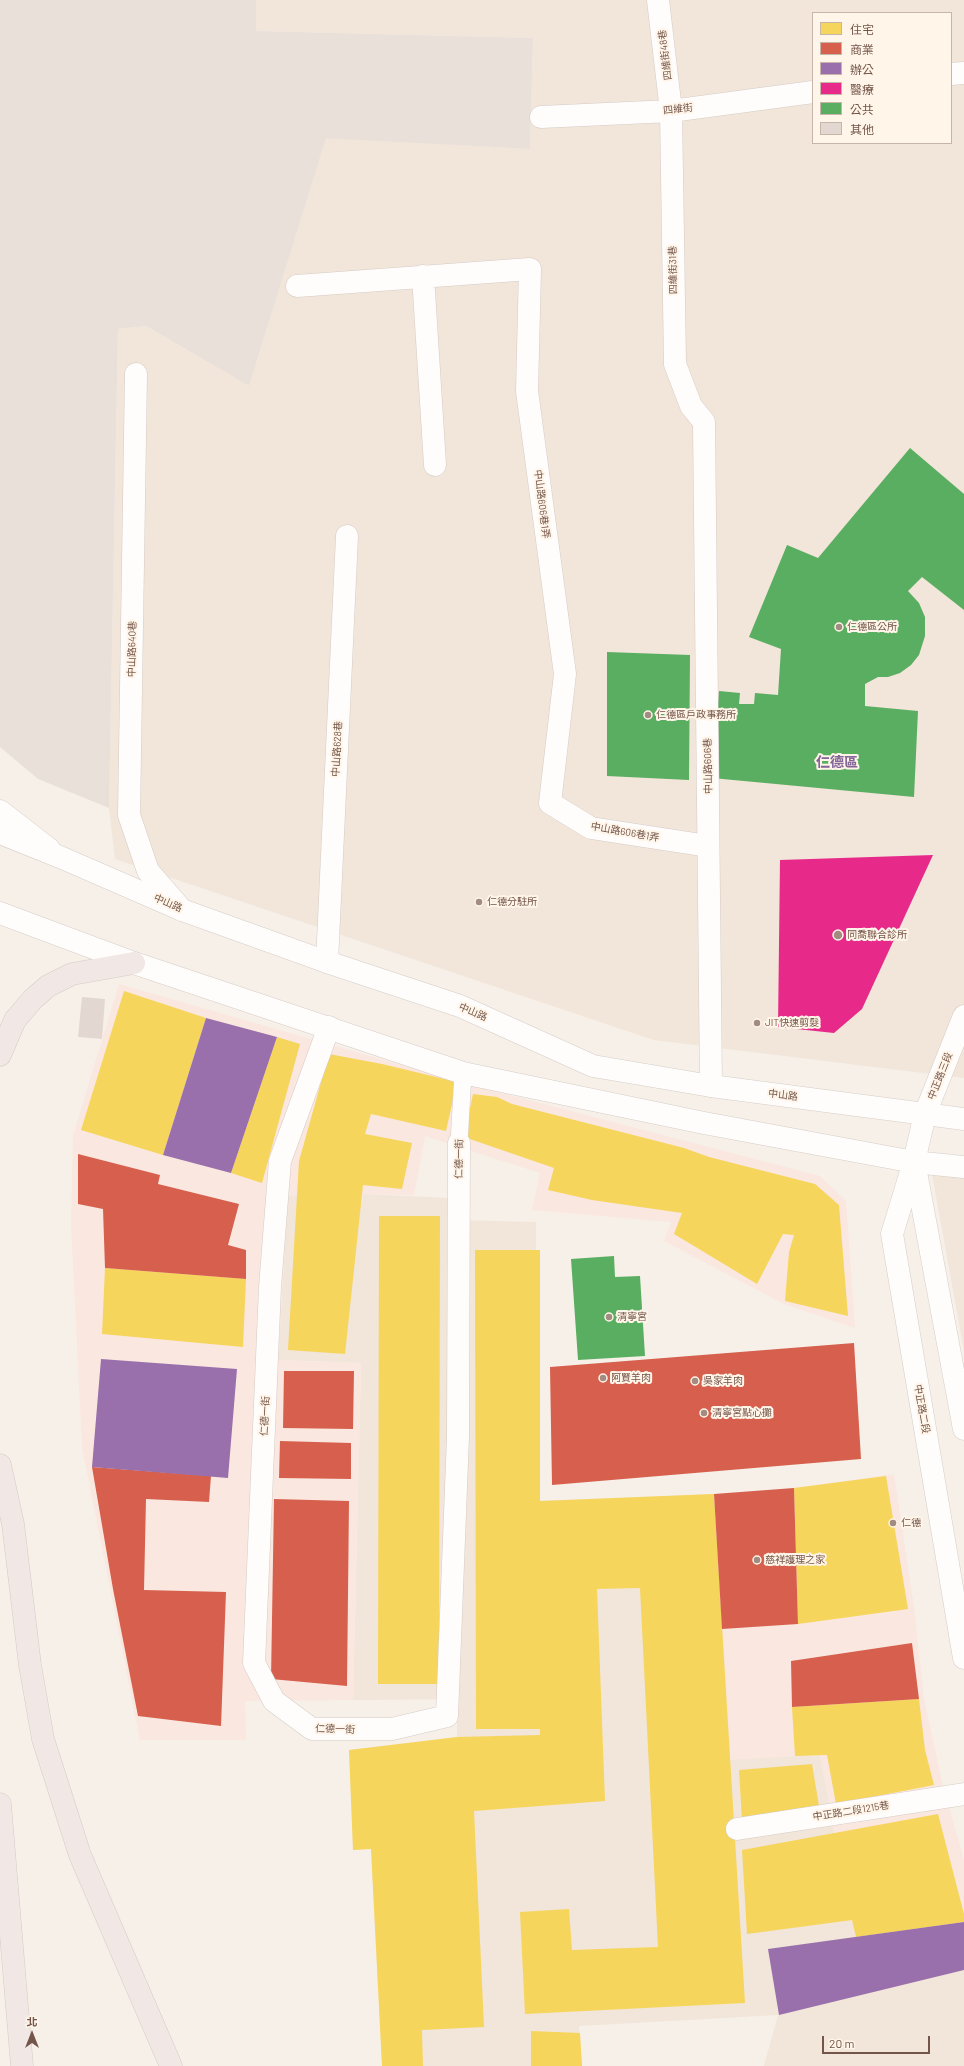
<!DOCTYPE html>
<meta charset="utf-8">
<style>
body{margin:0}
#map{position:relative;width:964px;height:2066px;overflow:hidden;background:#f6f0e9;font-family:Barlow,"Noto Sans TC",sans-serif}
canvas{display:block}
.legend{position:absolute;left:812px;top:12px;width:140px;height:132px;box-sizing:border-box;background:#fff5e9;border:1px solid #c7b5a9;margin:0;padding:5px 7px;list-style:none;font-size:12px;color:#745549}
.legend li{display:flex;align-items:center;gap:8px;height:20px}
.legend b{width:20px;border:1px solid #c7b5a9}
.north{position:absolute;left:12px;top:2014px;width:40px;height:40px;-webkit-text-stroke:3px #fff5e9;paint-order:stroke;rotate:0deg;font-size:11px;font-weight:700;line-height:16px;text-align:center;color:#745549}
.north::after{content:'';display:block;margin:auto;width:14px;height:18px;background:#745549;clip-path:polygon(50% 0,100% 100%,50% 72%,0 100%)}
.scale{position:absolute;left:822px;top:2036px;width:108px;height:18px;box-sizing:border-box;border:2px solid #745549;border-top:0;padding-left:5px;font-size:12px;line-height:14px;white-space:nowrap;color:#745549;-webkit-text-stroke:3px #fff5e9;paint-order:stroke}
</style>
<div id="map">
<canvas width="964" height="2066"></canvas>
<ul class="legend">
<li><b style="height:11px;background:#f6d55c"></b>住宅</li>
<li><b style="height:11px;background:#d6604d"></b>商業</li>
<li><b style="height:11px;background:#9970ab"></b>辦公</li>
<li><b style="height:11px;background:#e7298a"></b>醫療</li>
<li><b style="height:11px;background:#5aae61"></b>公共</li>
<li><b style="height:11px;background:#e3d8d1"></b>其他</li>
</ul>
<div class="north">北</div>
<div class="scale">20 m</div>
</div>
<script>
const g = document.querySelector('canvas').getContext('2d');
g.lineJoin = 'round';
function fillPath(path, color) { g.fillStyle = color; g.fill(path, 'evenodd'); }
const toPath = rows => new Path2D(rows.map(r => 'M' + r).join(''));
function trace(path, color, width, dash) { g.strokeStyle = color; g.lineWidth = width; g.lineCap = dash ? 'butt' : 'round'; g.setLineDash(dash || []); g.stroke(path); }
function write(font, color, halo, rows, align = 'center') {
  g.font = font + ' Barlow,"Noto Sans TC",sans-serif'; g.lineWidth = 4; g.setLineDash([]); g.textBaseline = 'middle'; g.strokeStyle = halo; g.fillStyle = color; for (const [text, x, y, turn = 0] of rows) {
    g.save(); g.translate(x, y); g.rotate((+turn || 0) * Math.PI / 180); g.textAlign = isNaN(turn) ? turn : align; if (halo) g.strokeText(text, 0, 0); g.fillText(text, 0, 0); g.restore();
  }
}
const residential = toPath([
 [256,0,964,0,964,1078,654,1040,115,859,109,808,118,329,146,326,249,386,326,137,530,149,533,38,255,31],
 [813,13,951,13,951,143,813,143],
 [932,1174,964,1178,964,1351],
 [363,1194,449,1198,448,1220,536,1222,535,1501,714,1494,795,1756,820,1755,835,1834,964,1922,964,2066,764,2066,778,2015,579,2026,582,2066,382,2066,371,1849,353,1850,349,1750,457,1737,457,1699,353,1700,361,1363,278,1360,288,1195,362,1203]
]);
const commercial = toPath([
 [119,984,471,1085,820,1176,846,1201,855,1328,784,1304,664,1241,671,1222,532,1210,540,1173,425,1136,414,1195,363,1194,362,1203,288,1195,278,1360,361,1363,353,1700,245,1701,246,1740,140,1740,82,1447,71,1224,73,1136],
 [894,1474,914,1607,924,1699,942,1782,964,1860,964,1922,856,1937,820,1755,730,1760,714,1494,794,1488]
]);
const industrial = toPath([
 [0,0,256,0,256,31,533,38,530,149,326,138,249,386,146,326,118,329,109,808,38,779,0,747]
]);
const homes = toPath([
 [124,991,206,1018,163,1155,81,1130],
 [277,1037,300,1044,262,1183,231,1173],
 [329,1054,382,1064,457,1082,446,1131,371,1114,365,1134,412,1143,402,1189,363,1185,345,1354,288,1350,299,1161],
 [473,1094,497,1097,512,1104,684,1148,709,1157,815,1184,839,1205,848,1316,785,1301,789,1252,794,1235,783,1234,757,1284,674,1234,682,1213,592,1200,548,1190,554,1168,464,1137],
 [379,1216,440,1216,439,1684,378,1684],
 [475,1250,540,1250,540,1501,714,1494,745,2003,525,2014,520,1912,569,1909,572,1950,658,1947,640,1588,597,1589,605,1801,474,1811,484,2027,422,2030,423,2066,382,2066,371,1849,353,1850,349,1750,457,1737,540,1735,540,1729,476,1729],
 [105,1268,246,1279,243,1347,102,1334],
 [886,1476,908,1609,798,1624,794,1488],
 [919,1699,925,1750,934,1785,836,1804,827,1755,795,1756,792,1707],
 [812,1764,819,1806,742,1820,739,1770],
 [938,1814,964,1914,964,1922,856,1937,852,1920,747,1934,742,1850],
 [531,2031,580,2033,582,2066,531,2066]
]);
const shops = toPath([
 [78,1154,160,1175,158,1184,239,1204,228,1245,246,1250,246,1279,105,1268,103,1209,78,1204],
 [854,1343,861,1459,552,1485,550,1367],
 [284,1371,354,1371,353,1429,283,1428],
 [280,1441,351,1443,351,1479,279,1478],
 [92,1467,211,1476,209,1502,146,1499,144,1590,226,1592,221,1726,138,1716,113,1589],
 [794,1488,798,1624,722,1629,714,1494],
 [274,1499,349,1501,347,1686,271,1679],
 [912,1643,919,1699,792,1707,791,1661]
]);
const offices = toPath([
 [206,1018,277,1037,231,1173,163,1155],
 [101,1359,237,1369,228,1478,92,1467],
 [964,1922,964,1970,779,2015,768,1949]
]);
const health = toPath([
 [933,855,862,1009,834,1033,778,1027,780,860]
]);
const public = toPath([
 [910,448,964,494,964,610,922,577,908,591,919,603,925,617,925,636,919,655,911,665,900,673,888,677,878,677,865,684,865,706,918,711,914,797,712,778,719,691,740,693,739,704,754,704,755,693,778,695,781,649,749,637,787,545,818,558],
 [607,652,690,655,689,780,607,776],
 [614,1256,615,1277,640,1276,645,1356,578,1360,571,1259]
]);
const building = toPath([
 [82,997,105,999,102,1039,78,1037]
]);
const service = toPath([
 [459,1143,463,1073]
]);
const minor = toPath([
 [658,0,671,111,675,364,691,406,704,422,711,1086],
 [951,74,964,73],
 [541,117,671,111,813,92],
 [423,276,435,465],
 [297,286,530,269,527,391,565,674,550,803,591,828,708,846],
 [136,374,129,815,148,871,182,910],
 [0,811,49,849],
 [327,962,347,536],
 [329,1027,280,1161,270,1287,254,1663,274,1701,312,1729,392,1729,447,1716,458,1437,459,1143],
 [737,1829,964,1794]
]);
const secondary = toPath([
 [0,833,60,857,182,910,327,962,460,1006,593,1066,711,1086,964,1119],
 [0,913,134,963,463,1073,704,1123,914,1162,964,1167],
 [964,1016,925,1114,914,1162,892,1234,964,1658],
 [915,1167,964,1429]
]);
const motorway = toPath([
 [0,1055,15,1020,33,999,48,986,72,974,134,963],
 [0,1465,13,1524,30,1665,43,1739,80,1855,171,2066],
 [0,1804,22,2066]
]);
const markers = [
 [839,627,4,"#a28b81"],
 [648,715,4,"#a28b81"],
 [479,902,4,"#a28b81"],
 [838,935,5,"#a28b81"],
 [757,1023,4,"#a28b81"],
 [609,1317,4,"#a28b81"],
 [603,1378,4,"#a28b81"],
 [695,1381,4,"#a28b81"],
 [704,1413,4,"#a28b81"],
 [893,1523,4,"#a28b81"],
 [757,1560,4,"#a28b81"]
];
const streetNames = [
 ["四維街48巷",665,55,-97],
 ["四維街",678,109,-6],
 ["四維街31巷",673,270,-91],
 ["中山路606巷1弄",542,504,83],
 ["中山路640巷",132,649,-89],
 ["中山路628巷",337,749,-87],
 ["中山路606巷",708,766,-91],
 ["中山路606巷1弄",625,832,10],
 ["中山路",168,903,23],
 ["中山路",473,1012,23],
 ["中正路三段",940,1076,-68],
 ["中山路",783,1095,7],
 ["仁德一街",459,1159,-89],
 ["中正路二段",922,1409,80],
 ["仁德一街",265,1416,-87],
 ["仁德一街",335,1729,2],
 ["中正路二段1215巷",851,1811,-9]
];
const poiNames = [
 ["仁德區公所",847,627],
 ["仁德區戶政事務所",656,715],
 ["仁德分駐所",487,902],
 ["同喬聯合診所",847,935],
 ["JIT快速剪髮",765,1023],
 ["清寧宮",617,1317],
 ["阿賢羊肉",611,1378],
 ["吳家羊肉",703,1381],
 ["清寧宮點心攤",712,1413],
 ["仁德",901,1523],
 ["慈祥護理之家",765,1560]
];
const districtNames = [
 ["仁德區",837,762]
];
fillPath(residential, '#f2e5d9');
fillPath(commercial, '#fae7df');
fillPath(industrial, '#e9e0da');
fillPath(homes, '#f6d55c');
fillPath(shops, '#d6604d');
fillPath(offices, '#9970ab');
fillPath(health, '#e7298a');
fillPath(public, '#5aae61');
fillPath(building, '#e3d8d1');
trace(service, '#d5ccc6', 18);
trace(minor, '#d5ccc6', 23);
trace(secondary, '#d6ccc6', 23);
trace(motorway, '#d5cac5', 23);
trace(service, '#fefdfc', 17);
trace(minor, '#fefdfc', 22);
trace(secondary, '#fefdfc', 22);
trace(motorway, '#f1e7e4', 22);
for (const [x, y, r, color] of markers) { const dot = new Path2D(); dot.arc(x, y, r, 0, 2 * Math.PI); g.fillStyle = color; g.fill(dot); trace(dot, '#fff5e9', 1.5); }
write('10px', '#745549', '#fff5e9', streetNames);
write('10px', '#745549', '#fff5e9', poiNames, 'left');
write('bold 14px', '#836598', '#fff5e9', districtNames);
</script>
